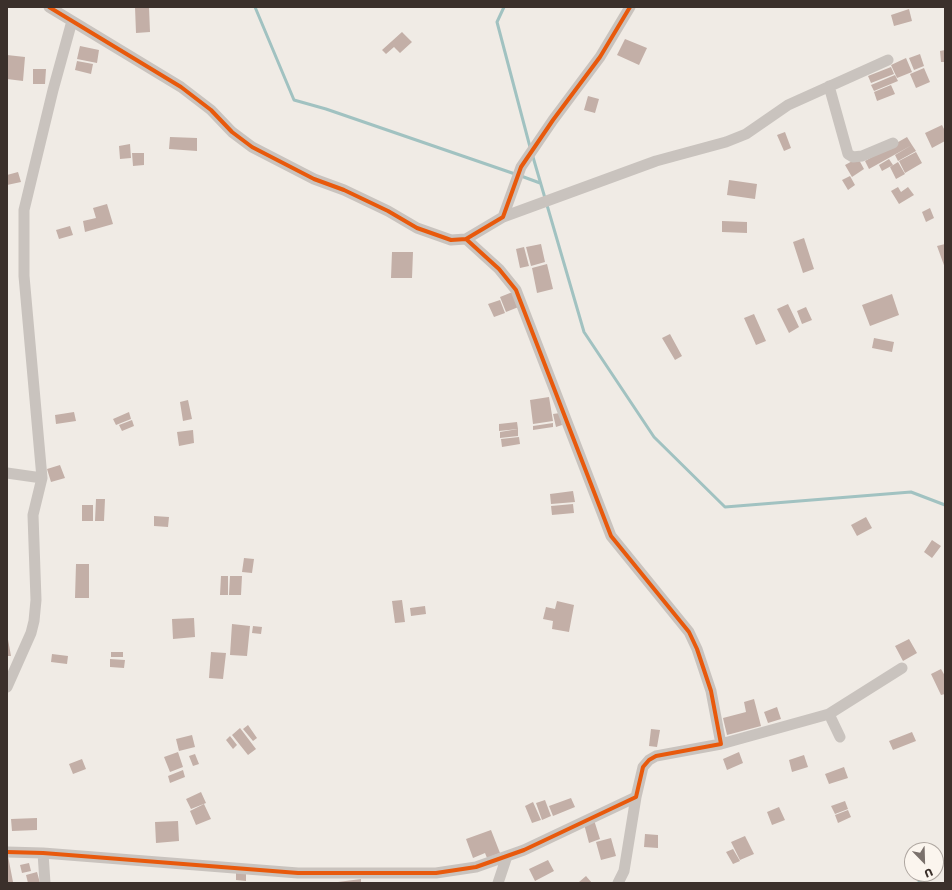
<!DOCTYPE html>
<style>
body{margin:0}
#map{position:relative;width:952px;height:890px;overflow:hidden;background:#f0ebe5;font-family:Rubik,sans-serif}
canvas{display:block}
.frame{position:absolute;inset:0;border:8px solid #3b302b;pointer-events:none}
.north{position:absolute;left:904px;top:842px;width:40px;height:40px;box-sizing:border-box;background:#fbf5ee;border:1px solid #aea6a0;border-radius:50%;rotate:157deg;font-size:11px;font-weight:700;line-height:16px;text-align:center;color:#3b302b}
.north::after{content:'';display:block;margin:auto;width:14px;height:18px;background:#7a716c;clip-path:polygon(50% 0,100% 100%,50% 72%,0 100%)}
</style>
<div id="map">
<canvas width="952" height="890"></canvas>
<div class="frame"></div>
<div class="north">U</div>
</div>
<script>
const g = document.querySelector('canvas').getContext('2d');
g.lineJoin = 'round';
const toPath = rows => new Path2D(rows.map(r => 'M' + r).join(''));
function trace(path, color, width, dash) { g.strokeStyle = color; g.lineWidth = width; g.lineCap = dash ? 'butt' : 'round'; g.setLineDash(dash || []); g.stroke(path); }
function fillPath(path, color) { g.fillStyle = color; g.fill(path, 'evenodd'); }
const stream = toPath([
 [255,7,294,100,326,109,515,174],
 [504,7,497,22,530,147],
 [533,157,584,332,654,437,725,507,911,492,945,505],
 [521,176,540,183],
 [936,867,945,861],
 [918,883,928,874]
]);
const building = toPath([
 [135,7,149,7,150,32,136,33],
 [909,9,912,21,894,26,891,15],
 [402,32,412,42,400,53,394,47,386,54,382,50],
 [625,39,647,48,639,65,617,55],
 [80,46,99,50,97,63,77,59],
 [945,50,945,62,941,62,940,51],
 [920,54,924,66,914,70,909,58],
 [7,55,25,57,23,81,7,79],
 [906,58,912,72,897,78,891,65],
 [77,61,93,64,91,74,75,70],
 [891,67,894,74,871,83,868,76],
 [924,68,930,82,916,88,910,74],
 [33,69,46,69,45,84,33,84],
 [895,75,898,81,874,91,871,85],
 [891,85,895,94,877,101,874,92],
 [588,96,599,99,595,113,584,110],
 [942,125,945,131,945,141,932,148,925,133],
 [785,132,791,148,784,151,777,135],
 [170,137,197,138,197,151,169,149],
 [907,137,912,145,869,169,865,161],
 [130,144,131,158,120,159,119,146],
 [912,145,916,151,898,161,895,155],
 [916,152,922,163,905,173,899,161],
 [132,153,144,153,144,165,133,166],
 [858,158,864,169,852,177,845,165],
 [889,159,893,165,882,171,879,165],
 [898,162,905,174,896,179,890,167],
 [18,172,21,182,7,185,7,175],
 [850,176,855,185,848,190,842,180],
 [729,180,757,184,755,199,727,195],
 [898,187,901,192,908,187,914,195,899,204,891,191],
 [107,204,113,224,85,232,83,221,96,218,93,208],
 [930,208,934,218,926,222,922,212],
 [722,221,747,222,747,233,722,232],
 [70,226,73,235,59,239,56,230],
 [804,238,814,269,803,273,793,242],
 [541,244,545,262,531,266,526,247],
 [945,244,945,268,937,246],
 [524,247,529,266,520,268,516,249],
 [392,252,413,252,412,278,391,278],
 [547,264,553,289,537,293,532,268],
 [515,291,521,306,506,312,500,297],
 [892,294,899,315,870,326,862,305],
 [500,300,505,313,494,317,488,304],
 [788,304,799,327,789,333,777,309],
 [806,307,812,320,802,324,797,311],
 [754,314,766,341,756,345,744,318],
 [670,334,682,356,675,360,662,338],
 [874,338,894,342,892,352,872,348],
 [549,397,553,421,533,424,530,400],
 [188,400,192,419,183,421,180,402],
 [74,412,76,421,56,424,55,415],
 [129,412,131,419,116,425,113,419],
 [560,413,562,425,556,427,553,414],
 [132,420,134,426,122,431,119,425],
 [517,422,518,429,499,431,499,424],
 [553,423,553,427,533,430,533,426],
 [518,429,518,436,500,438,500,432],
 [193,430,194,443,179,446,177,432],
 [519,437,520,444,502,447,501,439],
 [60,465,65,478,51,482,47,469],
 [573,491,575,502,551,504,550,494],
 [96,499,105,499,104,521,95,521],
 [573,504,574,513,552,515,551,506],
 [82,505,93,505,93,521,82,521],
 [154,516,169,517,168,527,154,526],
 [866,517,872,528,857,536,851,525],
 [932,540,941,546,932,558,924,552],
 [244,558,254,559,252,573,242,572],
 [76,564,89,564,89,598,75,598],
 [221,576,228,576,228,595,220,595],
 [230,576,242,576,241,595,229,595],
 [402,600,405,622,395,623,392,601],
 [557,601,574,605,569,632,552,629,553,621,543,619,546,607,555,609],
 [425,606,426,614,411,616,410,608],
 [194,618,195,637,173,639,172,619],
 [232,624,250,626,247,656,230,655],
 [253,626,262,627,261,634,252,633],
 [7,634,11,656,7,656],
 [909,639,917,653,903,661,895,646],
 [111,652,123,652,123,657,111,657],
 [211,652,226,653,223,679,209,678],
 [52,654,68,656,67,664,51,662],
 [110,659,125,660,124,668,110,667],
 [941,669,945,676,945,694,941,695,931,674],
 [754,699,761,726,727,735,723,718,746,712,744,702],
 [777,707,781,719,768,723,764,712],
 [248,725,257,738,253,741,243,729],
 [240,728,256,749,248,755,232,735],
 [651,729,660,730,657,747,649,746],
 [912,732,916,741,893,750,889,741],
 [192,735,195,747,179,751,176,739],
 [230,736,237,745,233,749,226,740],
 [178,752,183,767,170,772,164,757],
 [739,752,743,763,727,770,723,759],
 [195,754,199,764,193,766,189,756],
 [804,755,808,767,792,772,789,760],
 [82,759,86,769,73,774,69,764],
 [844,767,848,778,829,784,825,774],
 [183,770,185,777,170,783,168,776],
 [201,792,206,803,191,809,186,799],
 [571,798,575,807,553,816,549,806],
 [545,800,551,816,542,820,536,803],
 [845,801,848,809,835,814,831,806],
 [533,802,541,820,532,823,525,806],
 [204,804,211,819,196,825,190,811],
 [779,807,785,820,772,825,767,812],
 [848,810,851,817,838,823,835,815],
 [37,818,37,830,12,831,11,819],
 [594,820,600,839,589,843,584,824],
 [178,821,179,841,156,843,155,822],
 [491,830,500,853,487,858,485,853,473,858,466,839],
 [645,834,658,835,658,848,644,847],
 [745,836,754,854,740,860,731,842],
 [611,838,616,856,601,860,596,842],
 [733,849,740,861,733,864,726,852],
 [8,856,13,882,9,883,7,883],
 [548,860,554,871,535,881,529,869],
 [29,863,31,871,22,873,20,865],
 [37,872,40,883,28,883,26,875],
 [236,873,246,874,246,881,236,880],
 [586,876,592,883,579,882],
 [361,879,361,883,338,883,338,882]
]);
const minor = toPath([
 [49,7,181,87,211,110,232,132,252,147,314,179,344,190,388,211,417,228,451,240,466,239,503,217,521,167,553,120,600,57,630,7],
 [829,86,848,154,853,157,862,156,893,143],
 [503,217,656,161,726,142,746,134,788,105,888,60],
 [7,473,42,478,33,515,36,600,34,621,31,633,7,687],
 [42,478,24,276,24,210,53,90,72,21],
 [829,714,840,737],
 [721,744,829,714,902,668],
 [7,852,43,853,298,873,436,873,476,867,524,850,636,797,643,767,649,760,656,756,721,744,711,691,697,649,689,632,611,536,516,290,499,269,466,239],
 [43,853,45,883],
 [498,883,507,856],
 [618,883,624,871,636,797]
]);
const cycleway = toPath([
 [49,7,181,87,211,110,232,132,252,147,314,179,344,190,388,211,417,228,451,240,466,239,503,217,521,167,553,120,600,57,630,7],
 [7,852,43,853,298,873,436,873,476,867,524,850,636,797,643,767,649,760,656,756,721,744,711,691,697,649,689,632,611,536,516,290,499,269,466,239]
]);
trace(stream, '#a1c2c1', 3);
fillPath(building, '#c3afa7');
trace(minor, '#c9c3be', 11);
trace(cycleway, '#e8590c', 4);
</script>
